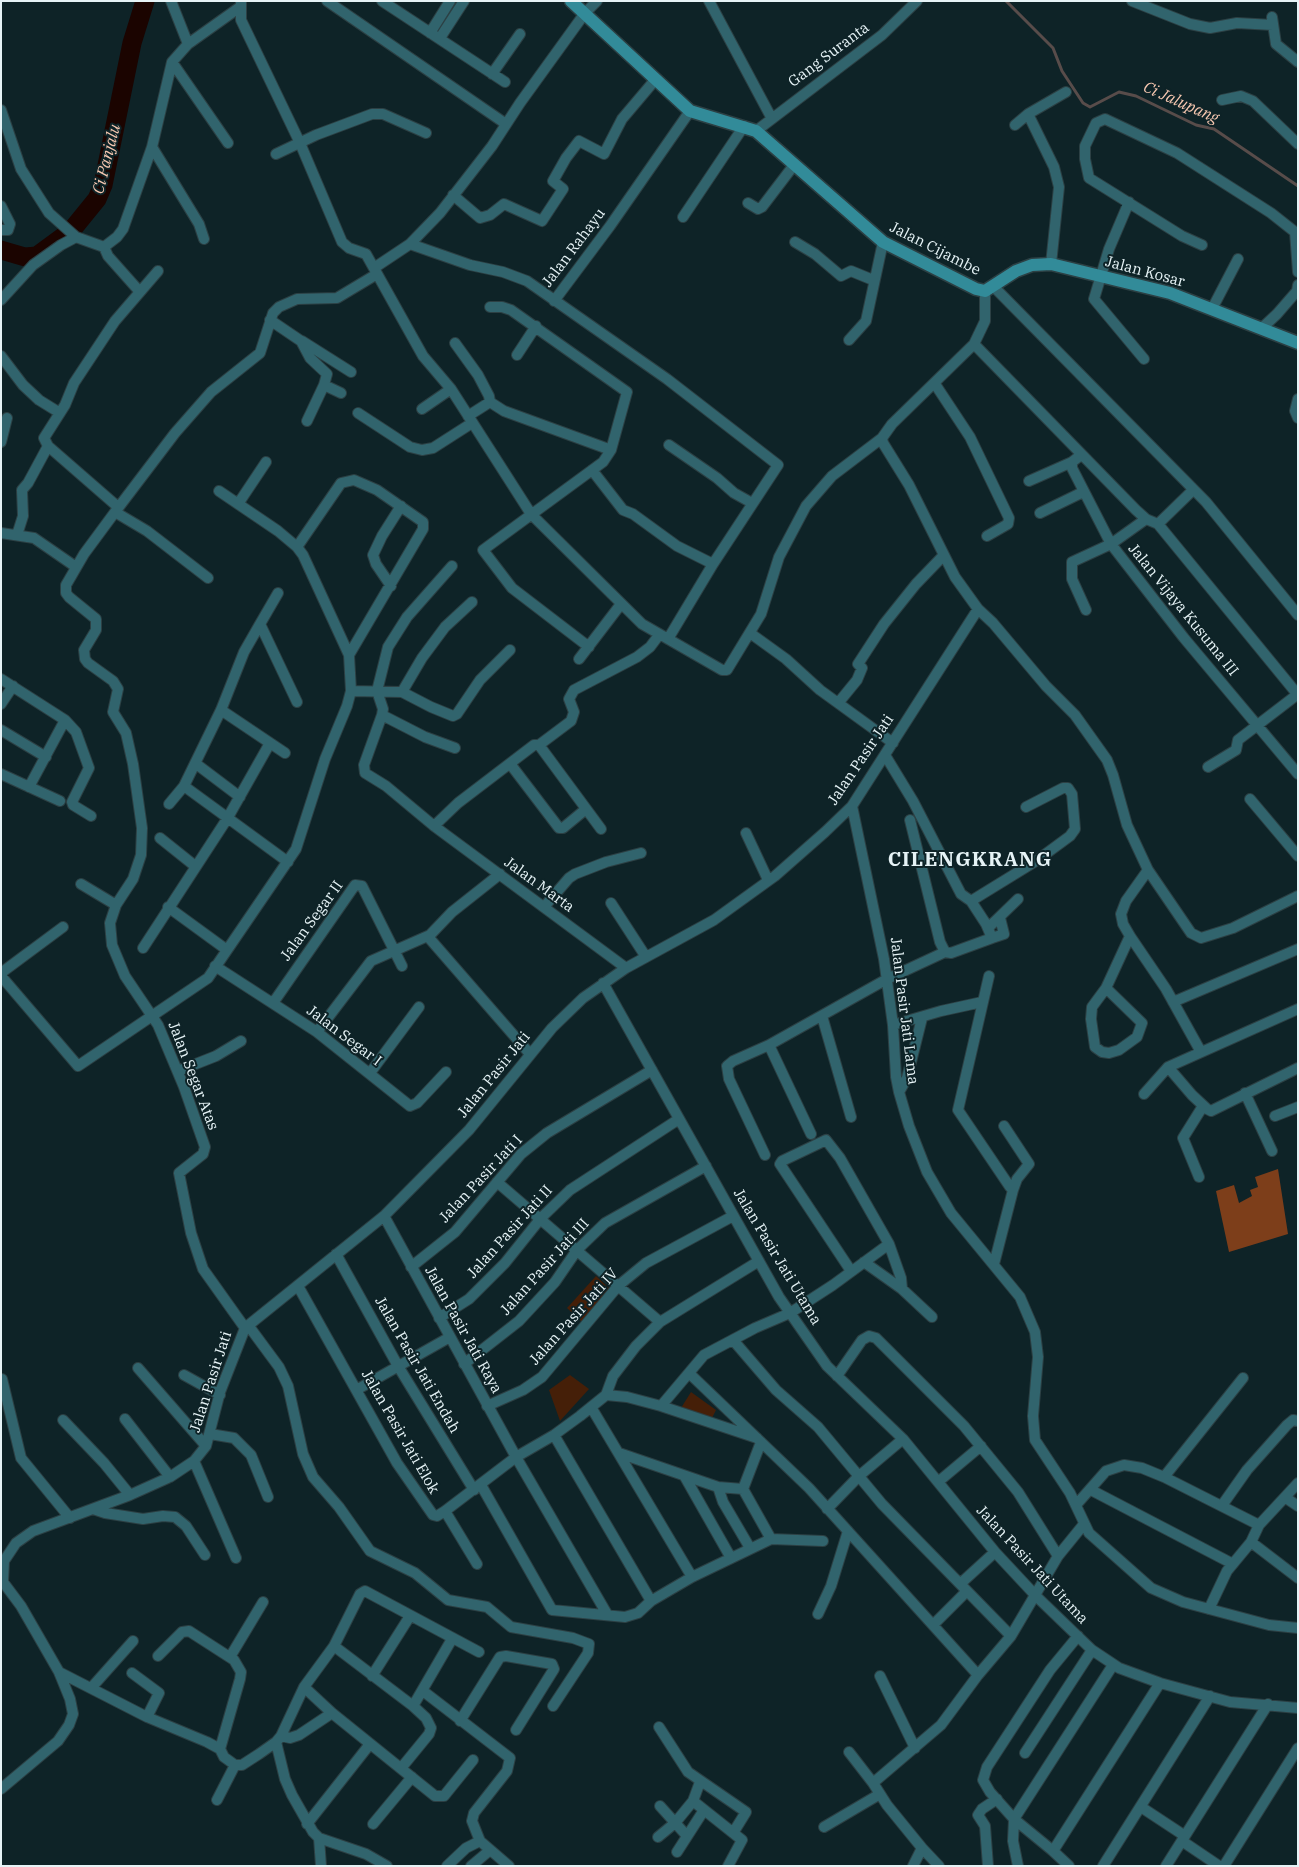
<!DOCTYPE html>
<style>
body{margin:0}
#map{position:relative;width:1299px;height:1867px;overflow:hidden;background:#0e2327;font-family:"IBM Plex Serif",serif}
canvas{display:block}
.frame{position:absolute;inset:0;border:2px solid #e6f3f6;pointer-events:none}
</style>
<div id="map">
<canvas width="1299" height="1867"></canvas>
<div class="frame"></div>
</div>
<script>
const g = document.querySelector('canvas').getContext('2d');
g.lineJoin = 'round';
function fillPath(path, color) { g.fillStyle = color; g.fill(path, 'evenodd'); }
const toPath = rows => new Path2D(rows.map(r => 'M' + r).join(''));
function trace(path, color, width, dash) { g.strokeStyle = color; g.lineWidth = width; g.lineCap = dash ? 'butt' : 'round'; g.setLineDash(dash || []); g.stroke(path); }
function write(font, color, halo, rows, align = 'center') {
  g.font = font + ' "IBM Plex Serif",serif'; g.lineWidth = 4; g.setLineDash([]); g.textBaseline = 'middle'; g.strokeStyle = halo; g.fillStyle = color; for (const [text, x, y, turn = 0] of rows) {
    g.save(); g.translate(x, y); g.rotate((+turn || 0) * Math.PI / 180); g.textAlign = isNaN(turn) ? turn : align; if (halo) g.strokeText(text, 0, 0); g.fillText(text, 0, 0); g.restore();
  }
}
const green = toPath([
 [596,1276,611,1290,582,1322,567,1308],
 [570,1375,589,1389,560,1421,549,1390],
 [691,1392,716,1410,710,1422,681,1408]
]);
const forest = toPath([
 [1278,1169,1288,1234,1229,1252,1216,1191,1234,1185,1239,1203,1252,1196,1250,1190,1258,1187,1255,1177]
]);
const stream = toPath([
 [1006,1,1053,48,1062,71,1083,103,1090,107,1119,92,1136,96,1196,125,1214,129,1298,186]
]);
const river = toPath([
 [1,250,25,257,37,256,71,231,97,199,103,185,132,43,145,1]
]);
const street = toPath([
 [171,1,188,44],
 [241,1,241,20,300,143,342,242,349,248,366,254,423,356,451,389,531,514,642,624,722,670,727,670,761,614,779,557,806,506,832,476,882,438],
 [327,1,506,124],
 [382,1,505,82],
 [709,1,771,117],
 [1132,1,1190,24,1210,28,1237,23,1273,25],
 [1272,17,1276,44,1298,62],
 [430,33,450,1],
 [440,38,464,1],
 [172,62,228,143],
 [492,74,520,34],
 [1222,100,1241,96,1253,101,1298,144],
 [1,110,21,169,49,213,76,237,104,247,117,237,123,229,152,147,172,62,188,44,240,7],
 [1028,114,1066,92],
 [1015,125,1028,114,1054,167,1059,187,1051,264],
 [756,131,882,35,917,1],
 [152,147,199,224,204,239],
 [276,154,316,135,372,114,383,114,426,133],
 [453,195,480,218,490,215,504,204,542,221,563,189,553,181,566,158,579,141,604,154,622,119,655,80],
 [1129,202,1109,249,1094,299,1144,359],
 [748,203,758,209,762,207,794,165],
 [1,206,10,224,8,230,1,230],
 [683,217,744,126],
 [1295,232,1298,272],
 [795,242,815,254,841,276,851,271,873,280],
 [410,244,470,265,503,272,527,281,667,379,778,465,713,564,677,546,633,514,623,510,592,470],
 [1202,245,1182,236,1089,178,1085,159,1085,146,1096,123,1105,119,1177,153,1271,213,1295,232],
 [104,247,108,256,140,292],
 [374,268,410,244,440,213,492,146,520,103,585,13,597,1],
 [993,286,1206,502,1298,615],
 [985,291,985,321,974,344,892,424,882,438,883,443,909,485,955,577,978,609,993,623,1046,686,1075,715,1107,760,1113,775,1127,825,1148,870,1126,901,1121,914,1123,924,1130,936],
 [1,300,33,265,61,245,76,237],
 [554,301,610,226,690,111],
 [1212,309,1238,259],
 [270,320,301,341,310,358,327,374,324,385,307,421],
 [1262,328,1277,314,1297,291,1298,285],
 [849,340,866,321,883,242],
 [302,341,351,372],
 [455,343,478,375,489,396,490,402],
 [974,344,1136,510,1146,519,1158,524,1298,695],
 [517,355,536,326],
 [1,356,23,385,39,400,60,413],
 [935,384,970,437,1009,518,1008,524,987,536],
 [324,385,341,393],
 [1298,399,1295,411,1298,418],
 [422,409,451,389],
 [358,413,410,447,422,450,433,448,472,423],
 [468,416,490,402,504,411,611,450,627,392,511,310,502,307,490,307],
 [1,442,7,418],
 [669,445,717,478,734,493,752,503],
 [1081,455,1072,462,1072,468,1111,544,1184,638,1298,774],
 [1029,481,1072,462],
 [238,504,266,462],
 [118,507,48,446,44,438,65,405,74,383,115,321,158,271],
 [115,512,84,554,66,585,66,593,69,597,96,619,96,630,84,650,85,659,88,663,113,681,118,689,113,712,126,733,133,764,142,828,141,855,133,879,116,905,110,923,112,945,125,976,158,1025,184,1087,205,1147,203,1154,179,1173,191,1233,203,1269,245,1328],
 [1040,513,1083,492],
 [1158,524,1193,490],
 [1,533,34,538,76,567],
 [17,535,23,516,22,490,28,483,48,446],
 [297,547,341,483,354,480,377,490,423,522,423,529,349,655],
 [452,566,407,617,388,647,377,691,383,709,382,715,364,765,365,773,386,786,434,826,626,968],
 [208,578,147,531,115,512,175,433,211,392,260,353,273,313,279,307,297,299,337,298,377,274],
 [391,586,376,564,373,555,382,536,401,506],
 [1086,610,1072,579,1072,562,1111,544,1146,519],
 [260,624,278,593],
 [750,633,786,659,820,690,893,743],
 [668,639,713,564],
 [589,647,512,588,483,550,603,462,611,450],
 [579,659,621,604],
 [1,679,65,720,76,732,89,768,72,802,73,805,91,816],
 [351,691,402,692,431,707,453,716,457,714,480,680,510,650],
 [402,692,422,658,445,627,472,602],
 [839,702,857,680,862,668,858,664,884,624,916,584,943,556],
 [1,704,13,686],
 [221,710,285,753],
 [382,715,425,737,455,748],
 [1,730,46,757],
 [539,745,601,829],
 [885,755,913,801,961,894,971,901],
 [195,763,240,797],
 [511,765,559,828,563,828,586,809],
 [1208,767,1236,750,1238,740,1298,694],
 [1,774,60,801],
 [184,786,288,862],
 [29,787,65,720],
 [1250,799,1298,856],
 [169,804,184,786,221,710,244,652,260,624,297,702],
 [852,806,884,959,893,1025,896,1077,899,1092,909,1126,927,1172,951,1213,1020,1297,1035,1332,1038,1357,1033,1416,1035,1440,1070,1493,1089,1533,1151,1588,1183,1602,1269,1625,1298,1628],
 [910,820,940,942,945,952],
 [434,826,458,803,534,745,539,745,571,721,574,712,569,699,574,690,637,657,650,647,659,635],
 [746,833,768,880],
 [160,838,195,866],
 [1148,870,1191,933,1201,938,1233,928,1298,896],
 [81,884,116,905],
 [611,903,646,957],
 [168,907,227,950],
 [544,907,569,878,575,874,606,862,641,853],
 [988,928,1018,899],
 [430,935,430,939,530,1054],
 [992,938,1004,934,1000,918],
 [143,948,227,819,270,743],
 [215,966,317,1032,410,1106,417,1103,446,1072],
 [1,973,63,927],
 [1,976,78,1066,208,978,296,849,325,759,347,706,351,691,349,655,303,555,297,547,278,531,219,491],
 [989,976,958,1110,1010,1187],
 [603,983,779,1297,827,1366,903,1439,995,1552,1036,1596,1092,1650,1119,1668,1160,1683,1230,1702,1298,1708],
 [1106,988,1142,1023,1137,1037,1119,1050,1109,1053,1102,1052,1095,1047,1091,1019,1092,1007,1106,988,1130,936,1166,989,1201,1052],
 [1173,1002,1298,949],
 [273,1003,355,885,362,886,402,966],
 [1298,1009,1168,1067,1192,1095,1207,1109,1211,1111,1298,1068],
 [822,1016,851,1117],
 [893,1025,941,1011,982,1002],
 [317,1032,371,961,430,935,452,912,500,874],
 [769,1045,811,1134],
 [178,1071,216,1056,241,1041],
 [370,1073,419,1007],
 [899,1092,907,1078,922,1018],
 [1245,1093,1272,1151],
 [1144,1094,1168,1067],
 [1275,1116,1298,1107],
 [765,1155,729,1079,727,1066,733,1061,769,1045,887,979,945,952,951,953,992,938,986,924,971,901,1036,861,1070,836,1075,829,1072,794,1068,788,1063,788,1026,807],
 [1199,1177,1183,1138,1203,1106],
 [497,1182,660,1322],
 [384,1216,516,1457,607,1614],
 [889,1244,901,1278,902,1289],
 [336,1254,398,1366,474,1490],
 [864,1262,902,1289,932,1317],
 [994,1264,1013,1190,1017,1179,1029,1164,1004,1126],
 [411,1267,455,1232,521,1154,547,1133,652,1070],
 [298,1286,397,1463,433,1515,437,1516,445,1511,516,1457,554,1435,580,1416,606,1395,627,1397,661,1406,757,1438],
 [439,1318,469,1299,505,1263,541,1218,570,1190,679,1119],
 [248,1325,279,1367,288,1386,303,1454,313,1477,339,1507,370,1551,415,1573,448,1600,487,1607,511,1627,573,1638,589,1644,588,1653,553,1706],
 [733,1340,776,1390,818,1427,882,1504,1011,1636],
 [464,1364,519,1321,555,1282,577,1250,605,1223,706,1166],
 [138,1368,206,1446],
 [690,1374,809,1488,978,1675],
 [184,1375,220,1395],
 [837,1376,862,1340,869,1336,876,1338,964,1426,1018,1492,1058,1556],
 [2,1379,21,1458,70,1518],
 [358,1389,450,1337],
 [606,1395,613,1376,636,1346,660,1322,759,1261],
 [487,1406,523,1390,542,1377,618,1286,646,1263,733,1216],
 [661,1406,704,1355,755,1328,790,1313,833,1285,889,1244,840,1158,826,1140,782,1161,780,1164,851,1271],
 [591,1407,692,1577],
 [125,1419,170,1477],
 [63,1420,104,1463,130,1495],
 [210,1434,234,1438,251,1455,268,1497],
 [761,1442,743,1489,771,1539,823,1541],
 [619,1453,718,1487,723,1502,750,1548],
 [194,1461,236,1558],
 [685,1477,731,1558],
 [1164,1477,1243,1378],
 [938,1482,981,1446],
 [481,1485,552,1610,625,1617,638,1613,651,1601,554,1435],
 [718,1487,743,1489],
 [1091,1490,1233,1564],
 [1286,1498,1298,1506],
 [1223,1504,1247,1470,1287,1425,1293,1420,1298,1421],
 [1076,1505,1106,1471,1124,1465,1142,1468,1164,1477,1259,1525],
 [93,1509,105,1513,143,1519,163,1516,175,1517,186,1526,205,1555],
 [827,1509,859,1476,903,1439],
 [445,1511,477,1564],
 [1251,1542,1298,1578],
 [960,1584,995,1552],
 [651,1601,692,1577,771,1539],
 [1209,1609,1227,1571,1251,1542,1259,1525,1298,1483],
 [818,1614,831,1586,848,1531],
 [933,1625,967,1591],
 [334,1646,360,1594,365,1591,479,1652],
 [158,1656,182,1632,189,1631,234,1660,241,1672,240,1679,220,1749],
 [230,1657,263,1602],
 [59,1672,147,1717,207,1742,220,1749,224,1757,235,1765,242,1765,259,1754,276,1742,281,1736,290,1738,299,1735,332,1713],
 [132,1673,159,1693,147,1717],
 [372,1676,410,1616],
 [880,1676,915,1748],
 [92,1687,133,1641],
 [304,1687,334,1646,413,1706,426,1718,431,1728,429,1734,402,1767],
 [423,1691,510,1758,507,1771,474,1813,472,1821,480,1841,509,1866],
 [413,1706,452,1639],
 [460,1721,500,1657,506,1656,552,1664,554,1669,516,1730],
 [659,1727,688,1772,746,1812,733,1833],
 [281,1736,304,1687,332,1713,435,1796,444,1796,473,1760],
 [276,1742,285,1779,292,1795,313,1832,319,1838,366,1854,387,1866],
 [849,1752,873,1783,941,1725,978,1675,1011,1636,1058,1556,1084,1524],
 [1025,1753,1092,1650],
 [873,1783,887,1805,922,1848,913,1866],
 [1,1789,58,1741,69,1725,73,1714,70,1699,59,1672,21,1606,3,1582,4,1561,16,1543,33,1531,130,1495,170,1477,194,1461,206,1446,220,1392,245,1328,384,1216,469,1130,552,1028,583,998,626,968,714,920,775,876,825,832,852,806,978,609],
 [217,1800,235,1765],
 [693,1801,742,1840,728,1866],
 [660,1806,687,1836],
 [1141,1807,1185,1836],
 [307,1824,370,1744],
 [373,1824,412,1777],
 [824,1827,880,1794],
 [658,1837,675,1823,693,1801,700,1782],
 [319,1838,321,1866],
 [1182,1841,1219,1866],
 [922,1848,939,1866],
 [1053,1851,1014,1819,990,1792,983,1780,987,1767,1050,1670,1078,1636],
 [677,1852,704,1810],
 [447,1866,466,1848,480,1841],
 [471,1866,489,1851],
 [988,1866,985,1826,978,1815,982,1809,997,1799],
 [1018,1866,1013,1841,1014,1819,1113,1665],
 [1069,1866,1053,1851,1160,1683],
 [1103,1866,1210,1696],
 [1166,1866,1268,1704],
 [1224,1866,1298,1748]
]);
const secondary = toPath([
 [571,1,690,111,756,131,883,242,976,289,985,291,1016,271,1032,265,1051,264,1170,293,1298,343]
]);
const streetNames = [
 ["Gang Suranta",829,55,-37],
 ["Jalan Rahayu",574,248,-53],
 ["Jalan Cijambe",935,249,27],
 ["Jalan Kosar",1145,272,15],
 ["Jalan Vijaya Kusuma III",1183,610,51],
 ["Jalan Pasir Jati",861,760,-56],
 ["Jalan Marta",539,885,36],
 ["Jalan Segar II",312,921,-54],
 ["Jalan Pasir Jati Lama",904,1011,83],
 ["Jalan Segar I",344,1036,37],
 ["Jalan Pasir Jati",494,1075,-51],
 ["Jalan Segar Atas",193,1076,69],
 ["Jalan Pasir Jati I",481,1179,-47],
 ["Jalan Pasir Jati II",510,1232,-48],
 ["Jalan Pasir Jati Utama",777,1257,59],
 ["Jalan Pasir Jati III",545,1267,-48],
 ["Jalan Pasir Jati IV",574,1317,-48],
 ["Jalan Pasir Jati Raya",463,1330,61],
 ["Jalan Pasir Jati Endah",417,1365,60],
 ["Jalan Pasir Jati",211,1382,-72],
 ["Jalan Pasir Jati Elok",400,1432,60],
 ["Jalan Pasir Jati Utama",1032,1565,47]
];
const waterNames = [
 ["Ci Jalupang",1181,103,24],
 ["Ci Panjalu",107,159,-76]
];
const districtNames = [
 ["CILENGKRANG",970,860]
];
fillPath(green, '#451f08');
fillPath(forest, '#7d3e1a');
trace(stream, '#584c4a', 3);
trace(river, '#1b0400', 19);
trace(street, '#2c4044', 12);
trace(secondary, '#2c4044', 15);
trace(street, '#31646d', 10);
trace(secondary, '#328b99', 12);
write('15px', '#e6f3f6', '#0e2327', streetNames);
write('italic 16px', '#f6c7b0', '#0e2327', waterNames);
g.letterSpacing = '1px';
write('bold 20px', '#e6f3f6', '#0e2327', districtNames);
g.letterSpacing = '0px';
</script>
